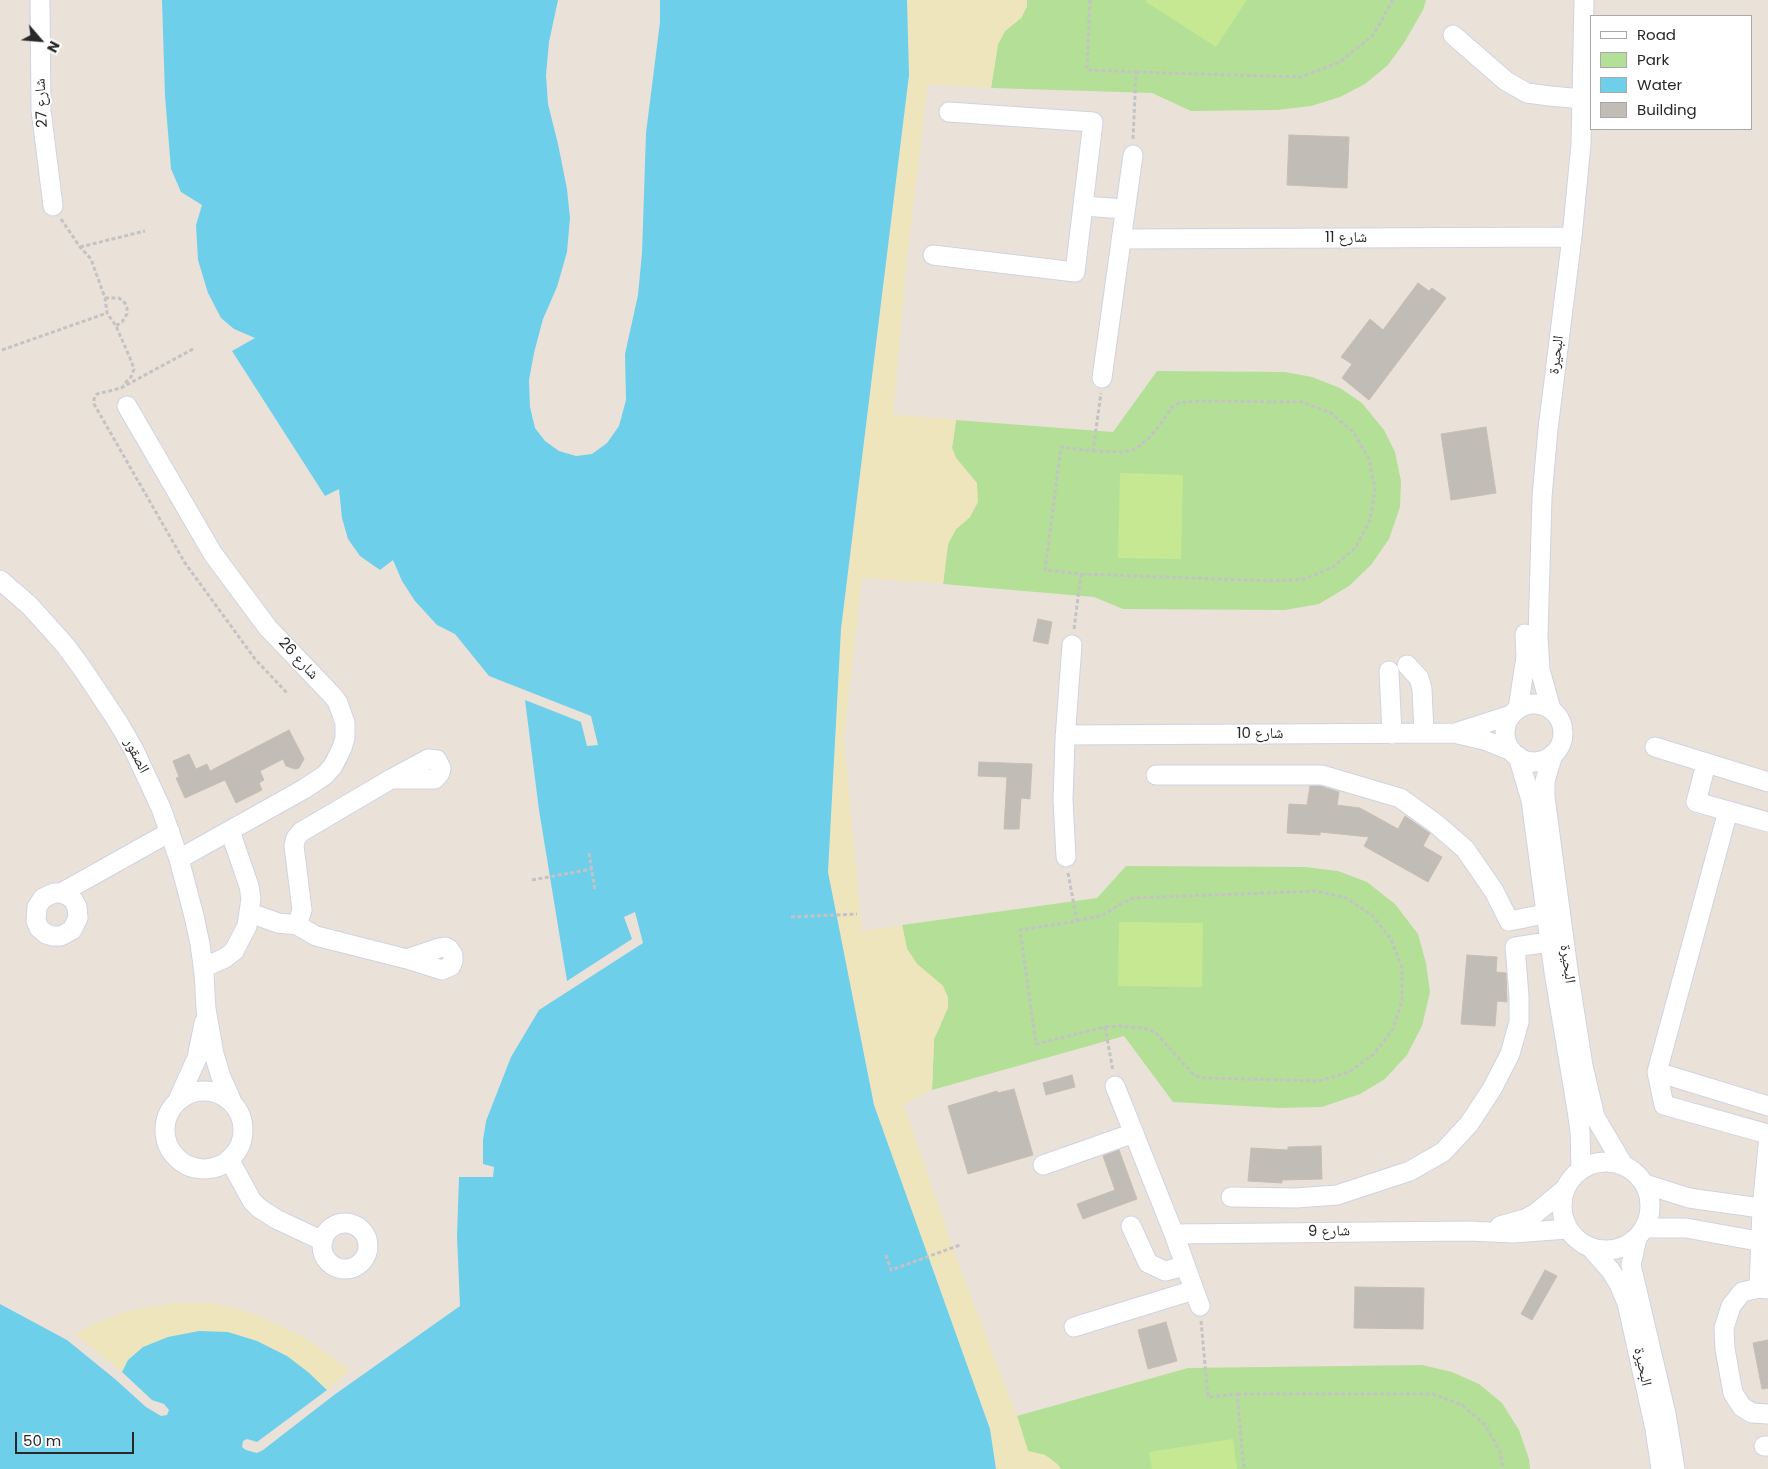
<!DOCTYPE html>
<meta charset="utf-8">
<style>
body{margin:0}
#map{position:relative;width:1768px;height:1469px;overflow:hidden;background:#eae2d9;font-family:Poppins,sans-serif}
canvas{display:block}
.legend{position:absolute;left:1590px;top:15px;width:162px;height:115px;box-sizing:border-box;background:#fff;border:1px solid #a9a9a9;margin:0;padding:6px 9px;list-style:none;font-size:15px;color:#282828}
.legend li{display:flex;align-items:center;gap:10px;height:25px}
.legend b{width:25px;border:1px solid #a9a9a9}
.north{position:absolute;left:15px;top:15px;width:50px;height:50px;-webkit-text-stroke:4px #fff;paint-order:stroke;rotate:117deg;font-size:14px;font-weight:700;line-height:20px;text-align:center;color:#282828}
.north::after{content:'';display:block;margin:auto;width:18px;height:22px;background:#282828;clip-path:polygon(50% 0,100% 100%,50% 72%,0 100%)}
.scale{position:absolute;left:15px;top:1432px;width:119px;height:22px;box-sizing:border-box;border:2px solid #282828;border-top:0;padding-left:6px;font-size:15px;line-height:18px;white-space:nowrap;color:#282828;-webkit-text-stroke:4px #fff;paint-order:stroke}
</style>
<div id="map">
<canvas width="1768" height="1469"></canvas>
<ul class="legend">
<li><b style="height:6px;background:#fff"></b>Road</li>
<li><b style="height:14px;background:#b3e096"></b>Park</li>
<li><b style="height:14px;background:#6ecfeb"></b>Water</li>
<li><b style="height:14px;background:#c2bcb6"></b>Building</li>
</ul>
<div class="north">N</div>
<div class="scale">50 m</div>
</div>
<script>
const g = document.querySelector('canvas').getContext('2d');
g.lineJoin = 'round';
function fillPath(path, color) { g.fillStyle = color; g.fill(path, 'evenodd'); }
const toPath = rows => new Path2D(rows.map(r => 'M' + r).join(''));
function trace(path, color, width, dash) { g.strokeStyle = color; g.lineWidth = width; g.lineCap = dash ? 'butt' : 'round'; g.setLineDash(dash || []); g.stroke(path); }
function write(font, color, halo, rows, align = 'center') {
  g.font = font + ' Poppins,"Noto Naskh Arabic",sans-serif'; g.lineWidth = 4; g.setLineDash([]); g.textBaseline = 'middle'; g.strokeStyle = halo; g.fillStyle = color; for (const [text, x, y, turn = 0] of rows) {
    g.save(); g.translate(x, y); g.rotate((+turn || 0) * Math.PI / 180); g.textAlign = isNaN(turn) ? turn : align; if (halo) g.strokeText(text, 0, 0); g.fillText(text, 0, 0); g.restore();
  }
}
const green = toPath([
 [1027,0,1426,0,1423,10,1404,43,1388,65,1365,84,1340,97,1311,106,1277,110,1191,111,1152,93,991,88,998,44,1005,31,1021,18,1027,6],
 [1157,371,1285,372,1312,377,1340,388,1362,403,1384,430,1395,452,1401,481,1400,507,1389,539,1371,565,1349,586,1319,604,1285,610,1123,609,1094,597,943,584,948,544,956,529,970,517,976,483,956,458,952,448,956,420,1113,432],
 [1126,866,1305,867,1338,871,1367,882,1395,904,1418,934,1426,963,1430,992,1422,1026,1407,1055,1385,1079,1360,1094,1322,1107,1280,1108,1173,1102,1124,1036,932,1090,934,1039,941,1024,943,986,917,964,907,949,902,925,1097,898],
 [1422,1365,1452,1372,1479,1384,1502,1403,1519,1430,1529,1459,1530,1469,1061,1469,1057,1464,1045,1455,1028,1452,1017,1416,1188,1368]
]);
const sand = toPath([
 [907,0,1027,0,1027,6,1021,18,1005,31,998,44,991,88,928,84,908,250,893,414,956,420,952,448,956,458,977,483,978,502,970,517,956,529,948,544,943,584,862,578,844,739,862,931,902,925,907,949,917,964,943,986,948,997,948,1008,934,1039,932,1090,904,1104,956,1257,1017,1416,1028,1451,1045,1455,1057,1464,1061,1469,996,1469,990,1429,874,1105,828,872,841,629,909,76],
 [172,1303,215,1303,255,1314,304,1337,350,1370,327,1390,308,1372,229,1332,199,1331,168,1337,128,1360,122,1372,75,1334,94,1324,127,1311]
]);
const pitch = toPath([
 [1147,0,1247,0,1216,47,1146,2],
 [1120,473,1183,475,1181,559,1118,558],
 [1119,922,1203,923,1202,987,1118,986],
 [1233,1439,1237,1469,1152,1469,1149,1452]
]);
const water = toPath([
 [162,0,558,0,549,42,546,75,548,104,558,144,567,189,570,218,567,252,557,287,543,319,534,353,529,380,530,407,535,428,545,441,559,451,576,456,592,454,607,443,619,426,626,400,625,354,638,295,642,253,646,133,660,22,660,0,907,0,909,75,841,629,828,872,874,1105,990,1429,996,1469,0,1469,0,1304,67,1340,115,1379,146,1407,161,1416,167,1415,169,1410,164,1404,152,1400,122,1372,128,1360,143,1347,168,1337,199,1331,228,1332,257,1341,287,1356,308,1372,327,1390,257,1442,247,1439,243,1441,242,1447,246,1450,257,1453,263,1450,334,1395,460,1306,457,1236,459,1177,493,1177,494,1167,483,1164,483,1140,486,1121,511,1057,539,1010,643,943,635,912,624,917,632,939,567,981,539,810,525,700,581,722,587,746,598,745,591,716,489,676,455,634,437,625,415,601,402,581,393,560,380,570,360,556,348,539,342,518,339,489,325,496,232,351,255,338,234,329,221,318,208,293,198,260,196,225,202,205,181,192,171,169,165,96]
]);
const building = toPath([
 [1289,135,1349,137,1347,188,1287,185,1289,135],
 [1418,283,1429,291,1432,288,1446,298,1369,400,1342,378,1352,364,1341,357,1370,319,1383,330,1418,283],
 [1486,427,1496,493,1451,500,1441,434,1486,427],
 [1038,619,1052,622,1048,644,1033,641,1038,619],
 [289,730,304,759,299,768,295,769,286,766,283,759,260,771,264,780,259,783,262,790,236,803,225,780,185,798,176,778,179,777,173,761,189,754,196,769,207,764,210,771,289,730],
 [979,762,1032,764,1030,799,1021,798,1019,829,1004,829,1007,777,978,776,979,762],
 [1310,786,1320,786,1339,792,1337,805,1360,808,1398,829,1405,816,1428,832,1430,833,1423,846,1442,857,1428,882,1364,846,1369,837,1320,832,1320,835,1287,833,1289,804,1307,805,1310,786],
 [1467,955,1497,957,1496,972,1506,973,1507,1002,1497,1001,1495,1026,1461,1024,1467,955],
 [1072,1075,1075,1087,1046,1095,1043,1083,1072,1075],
 [1014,1089,1033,1155,968,1174,948,1106,997,1091,998,1093,1014,1089],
 [1321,1146,1322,1179,1282,1180,1282,1183,1248,1181,1251,1148,1288,1150,1288,1147,1321,1146],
 [1119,1150,1137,1199,1083,1219,1077,1204,1115,1190,1103,1156,1119,1150],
 [1545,1270,1557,1276,1532,1320,1521,1314,1545,1270],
 [1355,1287,1424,1288,1423,1329,1354,1328,1355,1287],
 [1166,1322,1177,1361,1148,1369,1138,1330,1166,1322],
 [1768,1340,1768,1388,1762,1389,1753,1343,1768,1340]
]);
const path = toPath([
 [1090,0,1087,70,1136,72,1133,140],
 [1136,72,1301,77,1340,62,1373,35,1393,0],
 [61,219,80,247,91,259,105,298,107,313,116,326,130,358,134,369,131,377,123,385],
 [80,247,145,231],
 [105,298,119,298,125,303,127,308,127,314,122,322,116,326],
 [193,349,121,388,97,394,94,399,94,404,185,563,255,659,287,693],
 [2,350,107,313],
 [1081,574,1275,581,1305,579,1333,567,1356,547,1370,520,1375,489,1369,459,1354,433,1331,413,1302,402,1194,401,1179,403,1173,406,1162,422,1149,438,1136,449,1124,452,1093,451],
 [1074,629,1081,574,1045,570,1061,447,1093,451,1101,393],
 [589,853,595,890],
 [1068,873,1077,921,1020,930,1036,1044,1105,1027,1113,1071],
 [532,880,592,869],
 [791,917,857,914],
 [1077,921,1103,915,1122,903,1133,898,1316,891,1346,898,1372,915,1391,939,1402,968,1402,1000,1393,1029,1374,1054,1349,1072,1319,1081,1201,1078,1193,1074,1155,1032,1144,1028,1120,1026,1105,1027],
 [886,1255,891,1270,960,1245],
 [1201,1321,1208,1397,1237,1394,1244,1469],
 [1237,1394,1433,1394,1462,1405,1485,1425,1500,1451,1503,1469]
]);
const minor = toPath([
 [40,0,41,110,53,206],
 [1453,35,1506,81,1527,93,1550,96,1583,99],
 [1083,206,1125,209],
 [1121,239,1572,237],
 [933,255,1075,272,1093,122,949,112],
 [1102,378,1133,155],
 [127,406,213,554,268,628,333,696,338,703,345,723,345,738,342,748,333,766,325,775,304,789,179,859],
 [0,580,30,606,65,645,82,668,118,722,134,750,161,808,179,859,194,916,200,944,204,973,206,1009,214,1054,221,1077,233,1104],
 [1407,665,1419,678,1422,689,1424,733],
 [1389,671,1392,734],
 '1505 733a29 29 0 1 1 58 0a29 29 0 1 1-58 0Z',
 [1518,709,1526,657,1525,634],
 [1551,709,1540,670,1538,636,1542,497,1548,429,1572,237,1581,144,1584,0],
 [1458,734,1484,740,1512,751],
 [1065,735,1455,733,1511,715],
 [1655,747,1768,782],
 [1553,754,1545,781,1545,797,1568,970,1583,1066,1595,1117,1624,1166],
 [1518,756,1531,800,1554,972,1577,1110,1580,1131,1581,1170],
 [1706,764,1696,802,1768,822],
 [1156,775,1322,775,1400,798,1435,823,1465,849,1494,891,1509,921,1560,911],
 [1728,811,1657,1072,1664,1105,1768,1134],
 [1066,857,1063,800,1065,739,1072,645],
 [61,893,69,896,74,901,77,907,78,918,72,930,61,936,53,936,46,934,39,928,36,921,37,907,43,898,54,893,61,893,170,832],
 [250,913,278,923,297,925,302,910,294,846,296,838,301,832,391,779,428,759,437,760,441,768,440,773,435,779,391,779],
 [297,925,316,936,407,959,442,970,451,966,453,961,453,955,449,949,445,947,439,948,407,959],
 [203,968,225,958,234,951,247,926,251,898,249,886,230,831],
 [1657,1072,1768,1106],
 [1115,1086,1174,1234,1200,1306],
 '165 1130a39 39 0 1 1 78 0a39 39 0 1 1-78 0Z',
 [178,1100,197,1058,204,1023],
 [229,1159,252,1201,259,1208,276,1219,323,1241],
 '1562 1206a44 44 0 1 1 88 0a44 44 0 1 1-88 0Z',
 [1043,1165,1134,1133],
 [1645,1184,1689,1198,1768,1209],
 [1231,1197,1296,1198,1337,1195,1410,1171,1443,1152,1469,1124,1492,1089,1510,1054,1519,1022,1519,996,1515,947,1563,940],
 '322 1246a23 23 0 1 1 46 0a23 23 0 1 1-46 0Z',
 [1131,1226,1148,1263,1165,1271,1185,1266],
 [1500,1226,1525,1219,1536,1213,1566,1188],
 [1644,1228,1686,1228,1768,1243],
 [1174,1234,1469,1231,1513,1233,1568,1229],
 [1637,1238,1631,1265,1666,1414,1675,1469],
 [1590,1247,1611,1271,1619,1284,1627,1303,1655,1429,1661,1469],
 [1759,1288,1762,1209,1768,1146],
 [1768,1289,1759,1288,1742,1292,1731,1306,1724,1328,1725,1349,1733,1393,1742,1407,1752,1413,1768,1414],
 [1074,1327,1194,1290],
 [1764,1446,1768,1446]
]);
const streetNames = [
 ["شارع 27",42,103,-93],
 ["شارع 11",1346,238],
 ["البحيرة",1557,355,-83],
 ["شارع 26",298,659,47],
 ["شارع 10",1260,734],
 ["الصقور",136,756,63],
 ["البحيرة",1567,964,82],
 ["شارع 9",1329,1232,-1],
 ["البحيرة",1642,1367,78]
];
fillPath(green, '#b3e096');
fillPath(sand, '#efe5bc');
fillPath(pitch, '#c7e892');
fillPath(water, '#6ecfeb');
fillPath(building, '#c2bcb6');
trace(building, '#c5beb4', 1);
trace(minor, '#cfd3e1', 21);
trace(path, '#c3c3c3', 3, [4, 2.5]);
trace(minor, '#fff', 19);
write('15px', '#282828', '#fff', streetNames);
</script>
